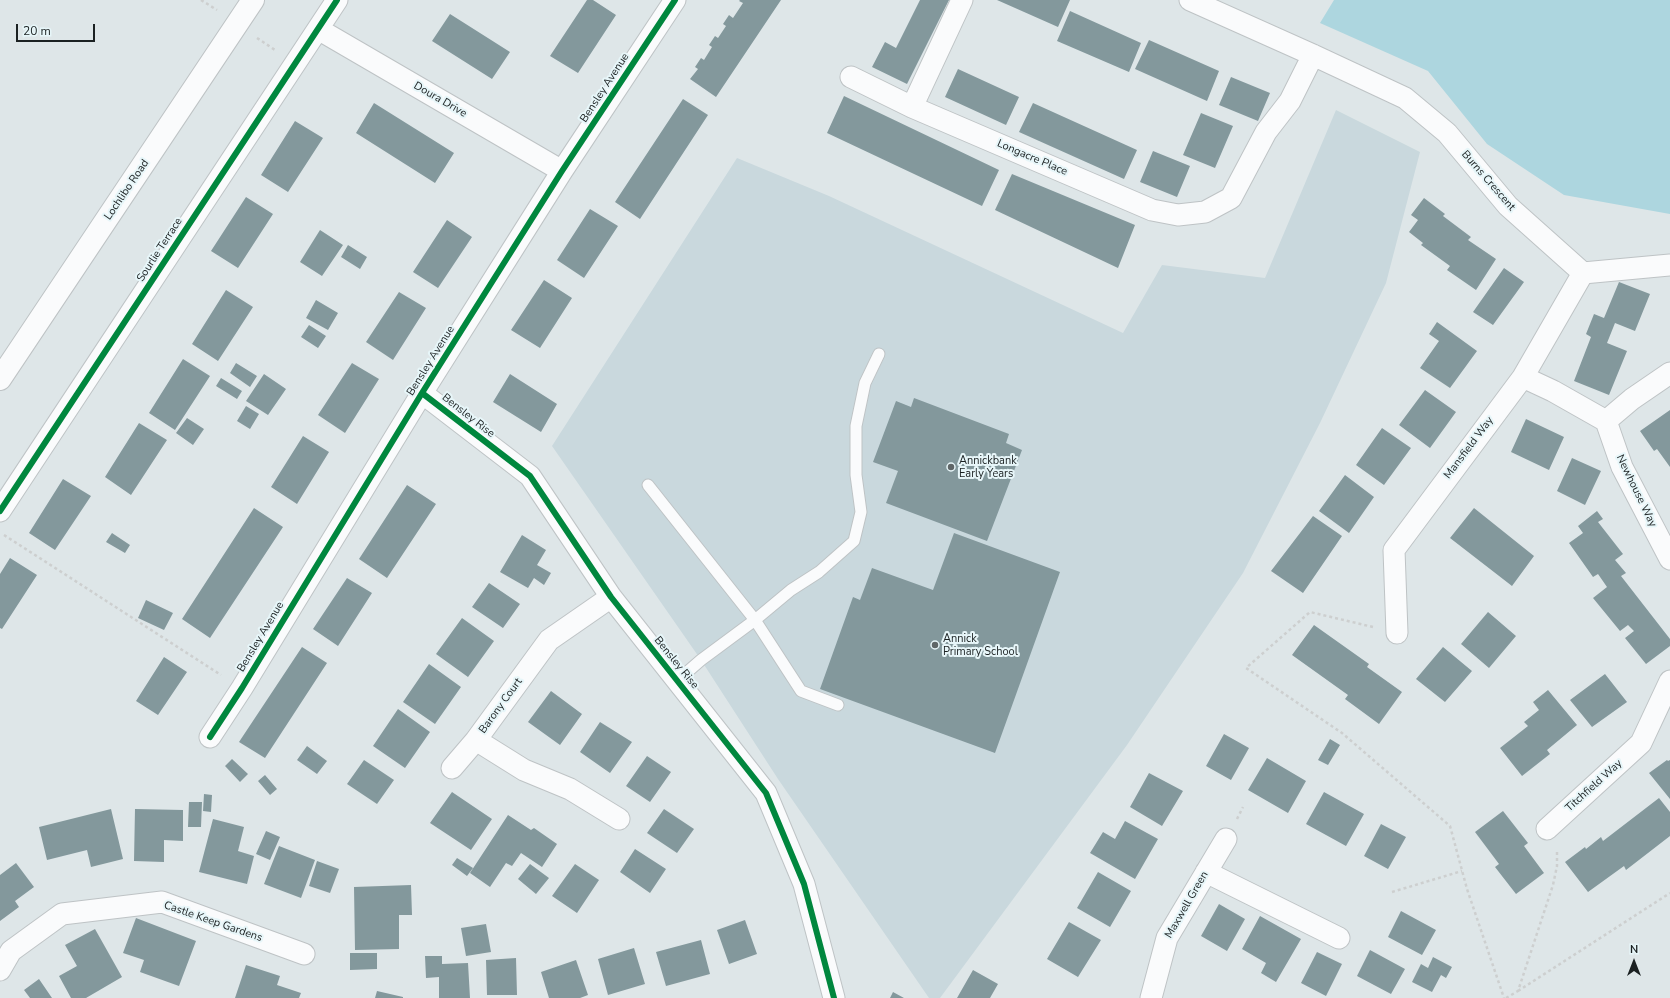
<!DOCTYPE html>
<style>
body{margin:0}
#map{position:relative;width:1670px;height:998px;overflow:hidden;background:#dee6e8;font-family:"Nunito Sans",sans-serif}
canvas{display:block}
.north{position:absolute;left:1614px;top:942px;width:40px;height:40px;-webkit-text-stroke:3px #e7f6f9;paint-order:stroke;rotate:0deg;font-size:11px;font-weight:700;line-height:16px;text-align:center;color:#1b2122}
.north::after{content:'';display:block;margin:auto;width:14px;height:18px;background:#1b2122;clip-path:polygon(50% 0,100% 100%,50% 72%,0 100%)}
.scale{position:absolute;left:16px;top:24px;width:79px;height:18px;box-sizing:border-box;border:2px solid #1b2122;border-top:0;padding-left:5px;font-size:12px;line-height:14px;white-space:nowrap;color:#1b2122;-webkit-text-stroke:3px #e7f6f9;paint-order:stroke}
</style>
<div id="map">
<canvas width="1670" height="998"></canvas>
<div class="north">N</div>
<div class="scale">20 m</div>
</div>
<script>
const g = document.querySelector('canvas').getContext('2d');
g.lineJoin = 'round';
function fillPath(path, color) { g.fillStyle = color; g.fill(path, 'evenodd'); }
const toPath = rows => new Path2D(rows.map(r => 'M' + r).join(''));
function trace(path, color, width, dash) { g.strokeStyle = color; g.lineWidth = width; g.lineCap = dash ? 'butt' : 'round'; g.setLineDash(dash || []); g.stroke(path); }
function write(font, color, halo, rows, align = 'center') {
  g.font = font + ' "Nunito Sans",sans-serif'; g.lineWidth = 4; g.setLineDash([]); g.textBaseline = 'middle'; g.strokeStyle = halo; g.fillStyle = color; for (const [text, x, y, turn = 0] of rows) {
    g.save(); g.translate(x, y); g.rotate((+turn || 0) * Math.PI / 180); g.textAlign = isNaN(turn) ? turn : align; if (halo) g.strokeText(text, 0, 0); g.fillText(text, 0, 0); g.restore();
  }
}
const built = toPath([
 [1336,110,1420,152,1386,283,1320,423,1243,573,1127,745,940,998,929,998,778,779,701,660,552,446,737,158,829,196,1123,333,1162,265,1265,278]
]);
const green = toPath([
 [1334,0,1670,0,1670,214,1564,195,1487,144,1428,71,1320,23]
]);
const building = toPath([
 [587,0,593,0,616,15,578,73,550,56],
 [740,0,781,0,716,97,690,79,698,69,695,67,701,58,704,60,712,47,709,45,715,36,718,38,726,26,723,24,729,15,733,18,743,3,739,1],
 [920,0,949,0,907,84,872,67,885,42,896,48],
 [997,0,1070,0,1058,27],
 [1070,11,1141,43,1129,72,1057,41],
 [450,14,510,52,492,79,432,41],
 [1149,40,1219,71,1207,101,1135,69],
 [958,69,1019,97,1006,125,945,97],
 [1231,77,1270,93,1258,121,1219,105],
 [844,96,999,170,982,206,827,133],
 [683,99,708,115,640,219,615,202],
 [374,103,454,153,435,183,356,133],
 [1033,103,1137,150,1124,179,1019,132],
 [1201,113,1233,126,1215,168,1183,155],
 [295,121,323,138,288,192,261,175],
 [1153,151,1190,166,1177,197,1140,182],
 [1012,174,1135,225,1118,268,995,210],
 [246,197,273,214,238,268,211,251],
 [1424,198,1445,214,1443,216,1471,237,1468,240,1496,259,1476,290,1447,270,1450,266,1421,245,1423,243,1409,232,1418,220,1411,215],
 [590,209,618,226,584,278,557,260],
 [447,220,472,237,438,288,413,272],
 [320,230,343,245,322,276,300,262],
 [348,245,367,257,360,269,341,257],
 [1504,268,1524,282,1493,325,1473,312],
 [544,280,572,298,540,348,511,330],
 [1619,282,1650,294,1635,331,1615,323,1607,343,1627,351,1609,395,1574,381,1591,337,1586,334,1594,314,1604,318],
 [226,290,253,307,218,361,192,344],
 [399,292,426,308,393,360,366,342],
 [316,300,338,313,328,330,306,318],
 [1437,322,1477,351,1450,388,1420,368,1439,341,1429,334],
 [309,325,326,336,318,348,301,337],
 [183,359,210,376,175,430,149,413],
 [236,363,257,376,250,387,230,373],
 [352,363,379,379,345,433,318,415],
 [264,374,286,389,268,415,246,401],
 [510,374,557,404,541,432,493,402],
 [221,378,242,391,237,399,216,386],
 [1425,390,1456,412,1430,448,1399,425],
 [914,398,1009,434,1006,443,1022,450,987,541,886,503,898,471,873,462,896,401,911,407],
 [246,406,259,414,250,429,237,421],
 [1670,410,1670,467,1657,449,1654,451,1640,431],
 [187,418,204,429,193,445,176,433],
 [1526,419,1564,437,1549,470,1511,452],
 [139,423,167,440,131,495,105,477],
 [1382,428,1411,448,1384,485,1356,465],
 [303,436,329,452,297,504,271,487],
 [1572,458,1601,471,1585,505,1557,491],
 [1345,475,1374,497,1349,533,1319,511],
 [63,479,91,496,55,550,29,533],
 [407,485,436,504,387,578,359,559],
 [254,508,283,527,210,638,182,619],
 [1474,508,1534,556,1512,586,1450,538],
 [1597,511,1603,519,1598,522,1623,554,1615,560,1626,573,1621,576,1670,639,1670,646,1646,664,1625,638,1634,631,1628,625,1620,631,1593,598,1607,587,1598,574,1593,577,1569,543,1583,533,1578,526],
 [1313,516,1342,536,1303,593,1271,571],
 [112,533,130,545,125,553,106,542],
 [954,533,1060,572,995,753,820,689,853,597,860,600,872,568,933,590],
 [522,535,546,550,537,565,551,573,544,585,534,578,528,588,500,572],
 [10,558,37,575,2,629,0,628,0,574],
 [347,578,372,593,338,646,313,629],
 [489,583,520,604,503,628,472,607],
 [146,600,173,613,164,630,138,618],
 [1488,612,1516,636,1489,668,1461,644],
 [462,618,494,641,468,677,436,654],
 [1314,625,1369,664,1367,667,1402,692,1379,724,1345,699,1348,695,1292,655],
 [302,647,327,663,265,758,239,742],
 [1443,647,1472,671,1445,702,1416,679],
 [164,657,187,672,158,715,136,701],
 [429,664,461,687,435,724,403,702],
 [1605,674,1627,702,1592,727,1570,700],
 [1548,690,1577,725,1547,750,1550,754,1522,776,1500,748,1528,726,1524,722,1539,710,1533,702],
 [551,691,582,714,560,745,528,722],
 [398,709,430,732,405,768,373,746],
 [600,722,632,742,610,773,580,752],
 [1224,734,1249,748,1231,780,1206,766],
 [1330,739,1340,745,1328,765,1318,760],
 [307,746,327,761,317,774,297,760],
 [647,756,671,772,650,802,626,786],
 [1267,758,1306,781,1288,813,1248,790],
 [232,759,248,774,240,782,225,766],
 [364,760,394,780,377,804,347,784],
 [1667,760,1668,761,1670,760,1670,799,1649,773],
 [1149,773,1183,791,1162,826,1130,807],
 [265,775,277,789,270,795,258,781],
 [452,792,492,819,471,850,430,823],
 [1324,792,1364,814,1346,846,1306,824],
 [204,794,212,795,211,812,203,811],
 [1659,798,1670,812,1670,836,1626,870,1624,866,1588,892,1565,862,1585,847,1586,849,1601,837,1603,841],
 [189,802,202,802,201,827,188,827],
 [111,809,123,859,91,867,87,850,47,860,39,827],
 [135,809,183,810,183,841,164,840,164,862,134,861],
 [664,809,694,829,677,853,647,833],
 [1503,811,1528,843,1524,846,1544,873,1516,894,1495,867,1499,864,1475,832],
 [508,815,531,830,534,828,557,844,542,867,521,853,512,866,506,863,490,887,470,873],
 [213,819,244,827,238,851,254,856,247,884,199,872],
 [1125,821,1158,839,1135,879,1090,853,1103,832,1115,839],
 [1381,824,1406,837,1388,869,1364,856],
 [266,831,280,837,270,860,256,854],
 [279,846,315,860,301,898,264,884],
 [635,849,666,869,650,893,620,872],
 [457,858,473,868,467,876,452,865],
 [317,861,339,869,330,893,309,886],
 [16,863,34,887,15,901,19,907,0,921,0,875],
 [530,864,549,878,536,894,518,879],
 [575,864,599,880,577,913,552,896],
 [1098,872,1131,891,1110,927,1077,908],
 [411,885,412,915,399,915,399,949,355,950,354,887],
 [1219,904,1245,919,1227,951,1201,936],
 [1401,911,1436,930,1422,955,1388,937],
 [1260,916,1301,939,1276,982,1261,973,1266,963,1242,949],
 [136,918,196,941,179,986,140,972,144,960,123,953],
 [745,920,757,954,729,964,717,930],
 [1069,922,1101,940,1078,977,1047,959],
 [486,924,491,952,466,956,461,928],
 [95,929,122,977,86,998,71,998,59,976,77,966,65,945],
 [701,940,710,974,666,986,656,952],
 [634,948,645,984,608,995,598,959],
 [1370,950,1405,969,1391,994,1357,976],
 [1317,952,1342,964,1326,996,1301,983],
 [350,953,377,953,377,969,350,970],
 [425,956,442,956,442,964,468,963,470,998,439,998,439,977,426,978],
 [1433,957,1452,967,1446,978,1441,975,1432,992,1412,982,1421,964,1428,968],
 [516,958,517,995,487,995,486,960],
 [576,960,588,995,580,998,549,998,541,972],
 [246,965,280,976,277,985,301,993,299,998,235,998],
 [973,970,998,984,990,998,957,998],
 [39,979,52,998,30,998,24,990],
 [377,991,403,997,403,998,375,998],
 [893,992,904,998,890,998]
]);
const path = toPath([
 [201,0,217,10],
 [257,38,275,50],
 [4,535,221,675],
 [1373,627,1310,612,1246,668,1342,733,1450,826,1467,889,1504,998],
 [1237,819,1243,807],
 [1392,892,1462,871],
 [1518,991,1670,893],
 [1506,998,1518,991,1553,885,1557,866,1557,850]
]);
const service = toPath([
 [648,485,755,620,801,691,838,705],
 [678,680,701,660,755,620,791,590,819,572,854,541,861,512,856,475,856,426,865,383,879,354]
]);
const minor = toPath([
 [1190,0,1313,55,1405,98,1447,133,1508,206,1583,273,1670,265],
 [318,29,562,171],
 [851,77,912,107,1152,210,1178,215,1205,212,1231,198,1266,132,1290,101,1313,55],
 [912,107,962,0],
 [1670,373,1632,399,1606,421,1622,467,1670,559],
 [1523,377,1553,391,1606,421],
 [422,393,530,476,611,597,766,793,804,884,834,998],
 [0,511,337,0],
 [611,597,549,640,476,740,524,770,570,789,619,819],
 [1397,633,1394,550,1523,377,1583,273],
 [210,737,242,688,422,393,562,171,675,0],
 [452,768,476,740],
 [1547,829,1641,743,1670,681],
 [1206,872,1339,938],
 [0,970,11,951,62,914,162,902,304,954],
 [1151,998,1167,938,1226,839]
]);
const tertiary = toPath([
 [0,379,253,0]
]);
const cycleway = toPath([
 [422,393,530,476,611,597,766,793,804,884,834,998],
 [0,511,337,0],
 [210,737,242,688,422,393,562,171,675,0]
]);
const markers = [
 [951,467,4,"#5f6667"],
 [935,645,4,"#5f6667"]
];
const streetNames = [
 ["Bensley Avenue",605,88,-57],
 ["Doura Drive",440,100,30],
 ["Longacre Place",1032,158,23],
 ["Burns Crescent",1488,181,49],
 ["Lochlibo Road",127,190,-56],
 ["Sourlie Terrace",160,250,-57],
 ["Bensley Avenue",431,361,-58],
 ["Bensley Rise",468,416,38],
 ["Mansfield Way",1469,448,-53],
 ["Newhouse Way",1636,491,64],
 ["Bensley Avenue",261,637,-59],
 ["Bensley Rise",676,663,51],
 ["Barony Court",501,706,-54],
 ["Titchfield Way",1594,786,-42],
 ["Maxwell Green",1187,905,-60],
 ["Castle Keep Gardens",213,922,19]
];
const poiNames = [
 ["Annickbank",959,461],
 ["Early Years",959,474],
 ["Annick",943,639],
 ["Primary School",943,652]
];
fillPath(built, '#c9d8dd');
fillPath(green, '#add6df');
fillPath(building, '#83989c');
trace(service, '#bec3c5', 13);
trace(minor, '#bec3c5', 23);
trace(tertiary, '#bec3c5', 24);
trace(path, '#cdcfcf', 2.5, [3, 3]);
trace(service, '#fafbfc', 11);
trace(minor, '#fafbfc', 21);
trace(tertiary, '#fafbfc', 22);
trace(cycleway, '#00873e', 6);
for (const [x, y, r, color] of markers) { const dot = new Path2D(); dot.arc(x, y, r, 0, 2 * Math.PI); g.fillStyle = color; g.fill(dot); trace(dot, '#e7f6f9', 1.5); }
write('11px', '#1b2122', '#e7f6f9', streetNames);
write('11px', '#1b2122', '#e7f6f9', poiNames, 'left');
</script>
